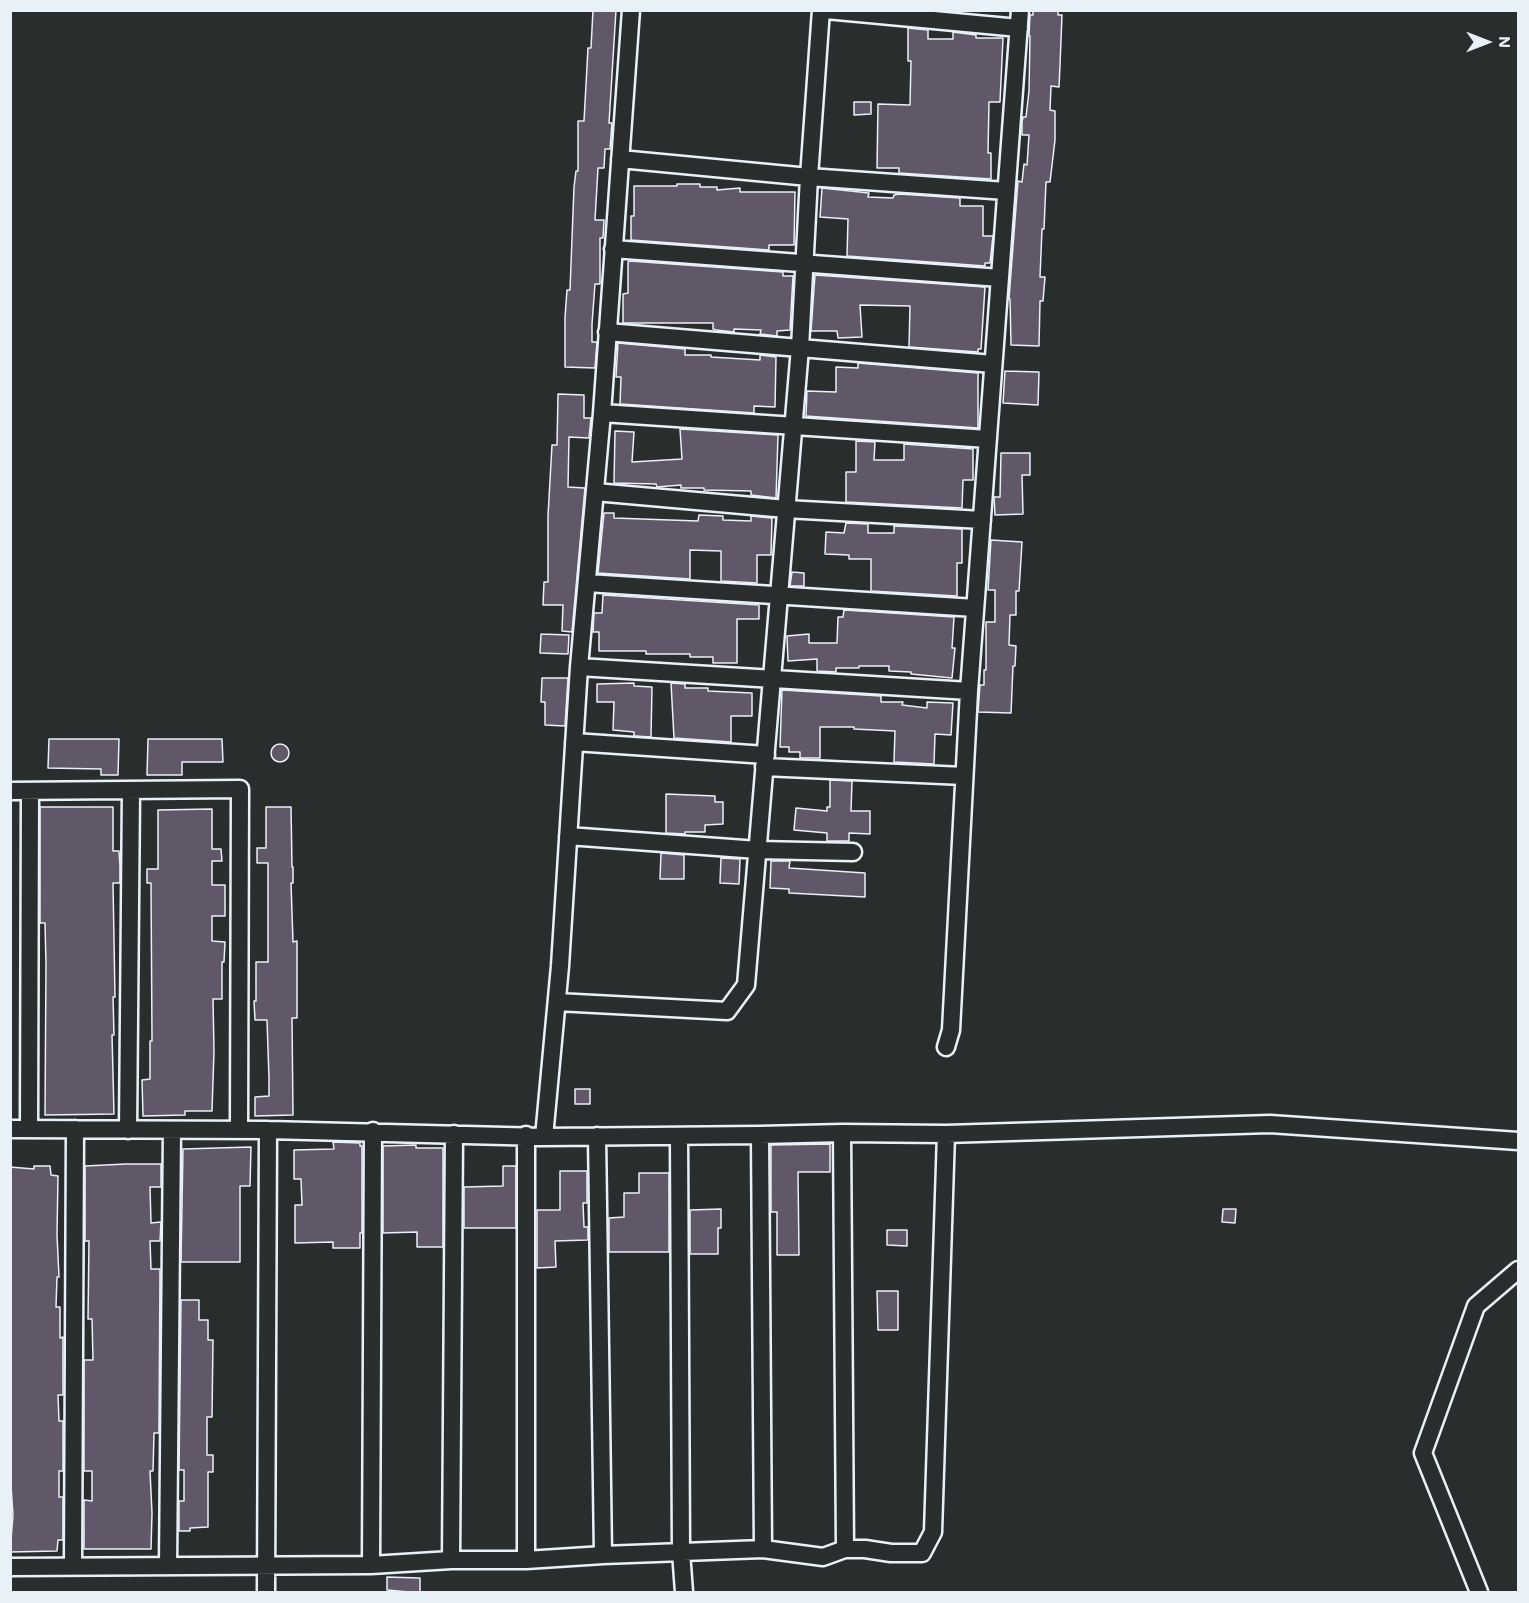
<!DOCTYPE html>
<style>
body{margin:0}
#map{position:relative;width:1529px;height:1603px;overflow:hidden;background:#2a2d2e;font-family:Mali,sans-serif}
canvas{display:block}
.frame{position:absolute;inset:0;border:12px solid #e8f1f8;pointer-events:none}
.north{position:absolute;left:1457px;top:12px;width:60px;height:60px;-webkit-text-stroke:4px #2a2d2e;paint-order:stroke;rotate:90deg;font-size:16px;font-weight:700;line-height:24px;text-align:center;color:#e8f1f8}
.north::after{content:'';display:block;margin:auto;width:21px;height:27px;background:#e8f1f8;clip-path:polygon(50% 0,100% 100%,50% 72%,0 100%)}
</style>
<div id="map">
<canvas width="1529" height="1603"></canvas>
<div class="frame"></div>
<div class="north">N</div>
</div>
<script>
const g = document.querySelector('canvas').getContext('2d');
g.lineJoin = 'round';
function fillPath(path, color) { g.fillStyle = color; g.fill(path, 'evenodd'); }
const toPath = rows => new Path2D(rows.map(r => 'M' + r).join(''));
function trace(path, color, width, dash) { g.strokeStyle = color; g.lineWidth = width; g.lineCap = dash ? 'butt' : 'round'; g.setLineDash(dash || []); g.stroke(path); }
const building = toPath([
 [593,10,616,10,609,123,612,123,610,149,605,149,604,168,598,168,595,220,604,220,603,238,600,238,600,284,595,284,592,324,592,342,597,342,595,368,565,367,565,317,567,290,570,290,574,187,576,171,578,171,578,121,584,121,588,48,591,48,593,10],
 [1033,10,1058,10,1058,15,1062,15,1060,65,1059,87,1051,86,1050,110,1055,111,1055,140,1050,182,1046,182,1044,229,1042,229,1040,277,1045,277,1043,301,1040,301,1039,346,1011,345,1010,299,1009,299,1018,181,1022,182,1024,164,1027,165,1029,135,1022,135,1022,122,1023,117,1026,117,1029,91,1030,36,1029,36,1030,15,1033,15,1033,10],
 [908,28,928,30,928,39,953,39,953,32,976,35,976,38,1003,38,1000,102,989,102,988,153,991,153,991,179,899,173,899,168,877,168,878,104,910,105,911,61,908,61,908,28],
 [854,102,871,102,871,114,854,115,854,102],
 [677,184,700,184,700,187,717,187,717,190,740,188,740,192,795,192,794,245,769,245,769,250,631,240,631,216,634,216,634,186,677,186,677,184],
 [822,188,869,193,868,197,893,198,894,195,899,194,960,198,960,206,983,206,983,236,993,236,990,263,985,263,985,266,847,256,848,219,820,217,822,188],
 [630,261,783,272,783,276,793,276,790,330,777,331,777,336,760,334,761,330,734,329,734,332,716,330,713,329,713,323,623,323,623,294,628,293,628,262,630,261],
 [815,275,985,287,981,349,978,349,978,352,909,347,910,306,860,305,862,337,838,338,837,331,811,331,815,275],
 [618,343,685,349,685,355,711,355,711,357,760,360,760,355,776,357,775,407,754,406,754,413,620,404,621,377,616,377,618,343],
 [858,363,978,373,978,428,806,416,807,391,836,392,836,367,858,368,858,363],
 [1005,371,1039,372,1038,405,1003,403,1005,371],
 [558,394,584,395,584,418,591,418,589,438,569,437,568,487,585,488,572,632,562,631,563,605,543,605,544,582,548,582,548,516,552,445,557,445,558,394],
 [680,429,778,435,776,498,751,495,751,491,704,490,704,488,681,488,681,485,657,487,656,484,614,483,615,431,634,432,632,462,682,459,680,429],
 [856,441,875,442,874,460,904,460,904,444,973,449,973,480,963,480,962,508,846,502,846,472,856,472,856,441],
 [1001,453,1030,453,1030,475,1022,475,1023,514,995,515,994,497,1000,497,1001,453],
 [604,513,614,513,614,518,698,521,699,515,723,516,723,520,751,521,751,516,772,518,771,555,757,555,757,583,721,581,721,551,690,550,690,579,598,573,604,513],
 [846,523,868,524,868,533,894,533,894,526,962,529,962,563,957,563,957,596,871,591,871,559,849,559,849,555,825,554,826,532,844,533,846,523],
 [991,540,1022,542,1019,591,1016,591,1016,615,1010,615,1009,645,1016,646,1015,666,1013,666,1011,713,978,712,980,685,984,685,984,670,986,670,986,622,995,622,995,590,988,590,991,540],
 [792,572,804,573,804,586,790,586,792,572],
 [603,595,759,605,759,619,737,619,737,663,713,663,713,657,690,657,690,654,646,654,646,651,599,651,599,632,593,632,594,613,602,613,603,595],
 [844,610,954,617,952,648,955,648,952,678,911,674,911,672,889,671,889,666,859,666,859,668,836,668,836,672,817,671,817,659,788,661,787,636,809,634,809,643,837,643,838,617,843,617,844,610],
 [541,634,569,635,568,654,540,653,541,634],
 [542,678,568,678,565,726,545,725,545,702,541,702,542,678],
 [634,683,634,686,652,687,651,737,634,736,634,732,613,730,614,702,597,702,597,684,634,683],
 [671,683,685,684,685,688,708,688,708,691,752,693,752,716,731,716,731,742,674,738,671,683],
 [782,690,881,696,881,702,903,702,902,705,927,708,927,702,953,703,951,735,935,734,934,764,894,762,895,731,854,729,854,727,820,727,820,758,800,758,800,752,789,752,789,747,780,747,782,690],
 [49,739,119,739,118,775,101,775,101,769,48,768,49,739],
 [148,739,222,739,223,762,182,762,182,775,147,775,148,739],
 '271 753a9 9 0 1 1 18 0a9 9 0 1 1-18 0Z',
 [830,780,852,781,851,811,870,811,870,834,849,833,849,841,827,841,827,833,794,830,796,808,827,811,827,807,830,807,830,780],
 [666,794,715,796,715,802,723,802,723,824,705,825,705,832,685,832,685,834,666,833,666,794],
 [40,807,113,807,113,851,119,851,120,866,120,883,113,883,115,997,113,997,114,1035,112,1035,114,1114,45,1115,46,964,45,923,40,923,40,807],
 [266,807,291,807,292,867,293,867,293,883,291,883,293,942,297,941,297,1018,292,1018,293,1115,255,1116,255,1097,269,1096,269,1078,267,1020,255,1020,254,1001,256,1001,256,962,268,962,268,863,257,863,257,848,266,848,266,807],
 [212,809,212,849,221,849,222,861,212,861,212,885,225,885,225,916,212,916,212,941,225,942,224,962,222,962,222,999,213,999,214,1051,212,1111,185,1111,185,1115,143,1116,142,1080,150,1079,150,1041,152,1041,151,883,147,883,147,869,158,869,158,810,212,809],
 [661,853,684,855,684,879,660,879,661,853],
 [721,858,740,859,739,884,720,883,721,858],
 [771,861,790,861,789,868,865,873,865,897,789,893,789,889,770,888,771,861],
 [575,1089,590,1089,590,1104,575,1104,575,1089],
 [333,1142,360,1143,360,1146,362,1146,362,1233,360,1233,360,1248,333,1248,333,1242,295,1243,295,1205,302,1205,301,1179,294,1179,294,1150,334,1149,333,1142],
 [830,1144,830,1172,798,1172,799,1255,777,1255,777,1212,771,1212,771,1145,830,1144],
 [416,1145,416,1148,443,1148,443,1247,417,1247,417,1232,383,1233,383,1146,416,1145],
 [251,1147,250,1186,240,1186,240,1262,181,1262,183,1149,251,1147],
 [126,1164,161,1164,161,1187,150,1187,151,1223,161,1222,160,1241,150,1241,151,1269,160,1269,159,1433,154,1433,153,1471,150,1471,152,1513,151,1549,84,1549,84,1500,92,1501,92,1471,84,1471,84,1360,93,1360,92,1319,88,1319,89,1241,85,1241,85,1166,126,1164],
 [34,1166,50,1166,51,1175,58,1176,57,1235,59,1277,57,1277,56,1307,60,1307,60,1338,63,1337,63,1395,58,1395,59,1421,63,1421,63,1471,59,1471,59,1497,63,1497,63,1540,58,1540,57,1551,10,1552,13,1515,10,1471,10,1167,34,1169,34,1166],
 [503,1166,516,1166,516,1228,464,1228,464,1187,503,1186,503,1166],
 [560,1171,587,1171,587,1203,583,1203,584,1227,588,1227,588,1240,555,1241,556,1267,537,1268,537,1210,560,1210,560,1171],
 [639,1173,669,1173,669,1252,609,1252,609,1218,624,1217,624,1193,639,1193,639,1173],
 [721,1209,721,1228,718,1228,718,1254,690,1254,690,1210,721,1209],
 [1223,1209,1236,1209,1235,1223,1222,1222,1223,1209],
 [887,1230,907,1230,907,1246,887,1245,887,1230],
 [877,1291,898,1291,898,1330,878,1330,877,1291],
 [181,1300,199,1300,199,1320,208,1320,208,1340,213,1340,212,1417,207,1417,207,1455,213,1455,213,1472,208,1472,208,1527,190,1528,190,1531,179,1531,179,1501,184,1501,184,1470,179,1470,181,1300],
 [387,1577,420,1578,420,1593,387,1590,387,1577]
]);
const minor = toPath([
 [826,10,1019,28],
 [620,159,809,177,1006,191],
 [613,249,1000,278],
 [607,332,993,364],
 [602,413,988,439],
 [595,492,786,509,982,520],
 [587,583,975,608],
 [579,667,969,691],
 [574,742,766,755],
 [764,767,964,776],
 [10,791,240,789,239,1130],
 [568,836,758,850,853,852],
 [557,1002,727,1011,746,985,800,348,809,177,821,10],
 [946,1047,951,1030,969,691,1020,10],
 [10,1129,268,1130,544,1137,760,1135,842,1133,946,1134,1270,1124,1518,1141],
 [29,1129,30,791],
 [128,1130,131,791],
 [760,1135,763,1549],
 [597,1136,603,1555],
 [679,1136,681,1552,684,1592],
 [544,1137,560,966,579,667,602,413,631,10],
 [845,1549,865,1549,891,1553,922,1553,933,1532,946,1134],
 [451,1560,454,1134],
 [526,1560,526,1135],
 [371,1565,373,1131],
 [73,1566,75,1129],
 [168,1566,172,1130],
 [10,1567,371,1565,451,1560,526,1560,603,1555,763,1549,823,1557,845,1549,842,1133],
 [266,1592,268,1130],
 [1479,1592,1423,1453,1476,1306,1518,1270]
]);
fillPath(building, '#605868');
trace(building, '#e8f1f8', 1.5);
trace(minor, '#e8f1f8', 21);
trace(minor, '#2a2d2e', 16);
</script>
